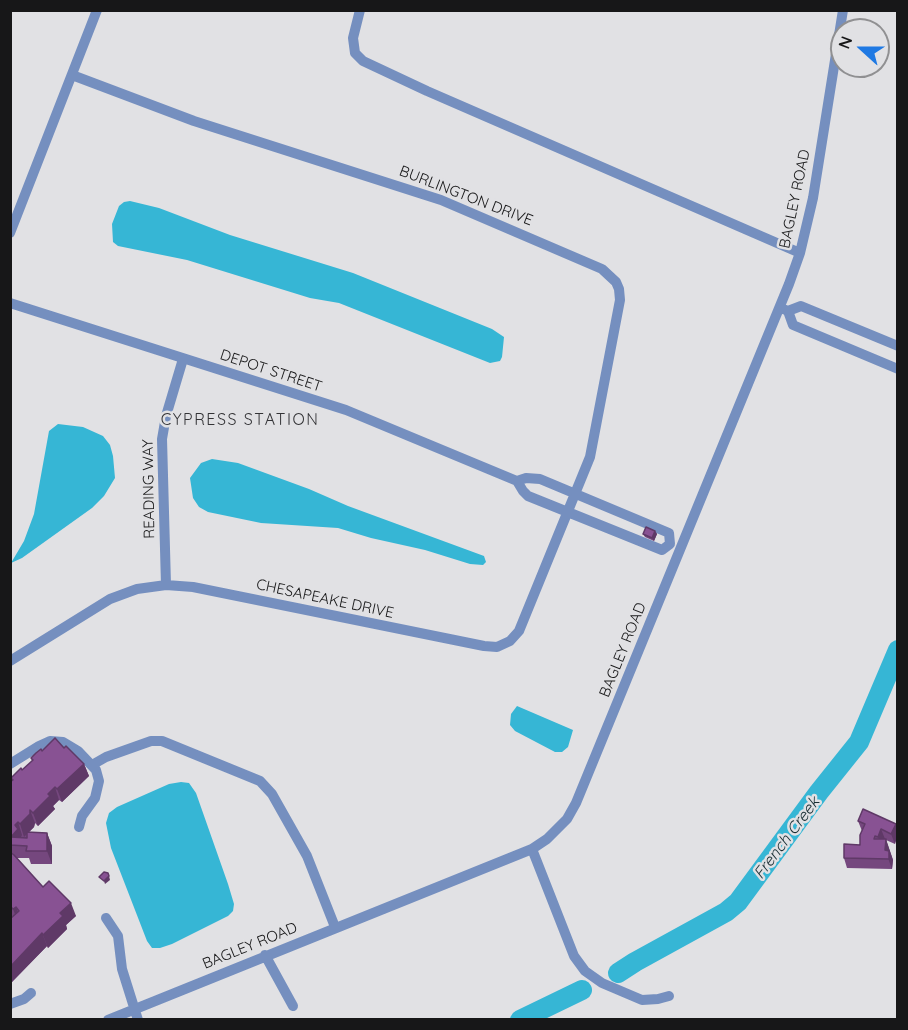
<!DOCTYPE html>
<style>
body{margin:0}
#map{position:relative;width:908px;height:1030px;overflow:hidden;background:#e1e1e4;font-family:Quicksand,sans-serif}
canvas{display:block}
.frame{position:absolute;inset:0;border:12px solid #171718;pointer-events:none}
.north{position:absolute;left:830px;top:18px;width:60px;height:60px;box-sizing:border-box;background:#e1e1e4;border:2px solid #909092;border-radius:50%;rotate:291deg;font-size:16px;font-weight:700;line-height:24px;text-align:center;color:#171718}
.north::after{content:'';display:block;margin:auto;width:21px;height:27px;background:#1f79e3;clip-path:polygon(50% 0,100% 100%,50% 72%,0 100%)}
</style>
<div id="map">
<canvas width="908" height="1030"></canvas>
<div class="frame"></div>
<div class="north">N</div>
</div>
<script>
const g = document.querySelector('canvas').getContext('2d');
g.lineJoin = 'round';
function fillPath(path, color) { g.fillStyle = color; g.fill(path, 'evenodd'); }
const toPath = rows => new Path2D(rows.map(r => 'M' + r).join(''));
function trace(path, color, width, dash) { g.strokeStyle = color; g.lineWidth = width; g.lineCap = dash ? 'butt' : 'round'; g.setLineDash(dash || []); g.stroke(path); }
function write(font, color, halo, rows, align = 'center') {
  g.font = font + ' Quicksand,sans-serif'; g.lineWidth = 5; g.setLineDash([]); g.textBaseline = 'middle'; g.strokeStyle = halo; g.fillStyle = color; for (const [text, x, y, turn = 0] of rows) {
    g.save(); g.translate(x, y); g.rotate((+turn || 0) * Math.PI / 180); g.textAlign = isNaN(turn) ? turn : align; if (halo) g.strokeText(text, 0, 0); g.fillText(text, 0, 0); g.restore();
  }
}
const water = toPath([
 [130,201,159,208,230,235,353,273,492,329,504,337,502,357,500,361,490,363,339,303,310,298,187,260,118,246,113,242,112,224,119,206,124,202],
 [58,424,83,427,103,436,110,445,113,456,115,478,104,496,92,508,22,558,11,563,24,541,34,514,49,431],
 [212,459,238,463,309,489,348,506,484,556,486,562,483,565,470,564,425,550,371,538,338,528,261,523,208,512,199,507,193,498,190,478,201,463],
 [517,706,573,730,568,747,562,752,555,752,515,731,510,725,511,714],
 [181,782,189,783,196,793,228,884,234,904,233,911,228,916,172,944,160,948,152,948,147,941,111,848,106,823,109,813,117,807,169,784]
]);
const river = toPath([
 [618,973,635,962,726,912,738,902,819,792,859,742,898,650],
 [520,1020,582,990]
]);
const minor = toPath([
 [360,10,353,38,355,53,363,61,427,91,800,253],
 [10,233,97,10],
 [10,303,346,410,517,481],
 [781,308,788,311,801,306,898,346],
 [788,311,793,325,898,369],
 [526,478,540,479,669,533,670,544,662,550,528,496,523,491,517,481,526,478],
 [166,585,162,439,166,416,183,359],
 [10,661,110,599,137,589,166,585,193,587,484,646,497,647,510,641,519,631,590,457,620,300,619,289,616,282,602,269,441,200,194,121,72,75],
 [10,764,39,746,50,741,63,742,78,751,96,770,99,781,95,798,82,816,79,827],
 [92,765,106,757,151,741,162,741,260,781,272,794,307,856,335,927],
 [532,849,574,956,585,971,602,983,642,1000,658,999,669,996],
 [106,918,118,936,122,969,138,1020],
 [265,955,293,1006],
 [10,1004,24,999,31,993],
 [108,1020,532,849,547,839,567,819,576,803,789,284,800,253,813,198,843,10]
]);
const wall = toPath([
 [655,531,657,534,654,541,645,537,643,534],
 [64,748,84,764,89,776,62,802,59,800,53,806,55,809,38,826,35,823,34,827,29,832,47,833,52,846,52,864,31,864,29,858,17,858,43,887,76,916,66,925,67,929,48,948,47,946,12,982,10,981,10,919,13,917,10,914,10,782,12,781,11,778,22,770,32,761,31,758,42,751],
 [858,821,896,824,895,844,886,840,893,860,892,869,847,868,844,858,860,845,862,831]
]);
const shadedWall = toPath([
 [655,531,657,534,654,541,652,538],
 [84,764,89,776,62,802,57,789],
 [55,787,59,800,53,806,55,809,38,826,33,813,48,794],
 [30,810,35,823,34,827,24,837,20,824],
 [18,822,22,835,21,837,23,842,11,837,15,825],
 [896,824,897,828,897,838,895,844,891,834],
 [881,829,885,839,881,847,878,837],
 [47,833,52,846,52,864,47,851],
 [886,839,893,860,892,869,885,850],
 [109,876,110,880,105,884,104,881],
 [71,903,76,916,66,925,67,929,48,948,43,935,60,913],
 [16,907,21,920,18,922,13,909],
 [42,933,47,946,12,982,10,977,10,967]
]);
const building = toPath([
 [646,527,655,531,652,538,643,534,646,527],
 [55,738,64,748,66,746,84,764,57,789,55,787,48,794,50,796,33,813,30,810,30,814,20,824,18,822,15,825,18,829,11,837,27,838,27,832,47,833,47,851,26,851,27,846,10,845,10,782,13,780,11,778,21,768,22,770,33,760,31,758,36,753,41,749,42,751,55,738],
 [863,809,896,824,891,834,881,829,878,837,875,836,874,839,886,839,885,850,889,851,889,859,844,858,844,844,860,845,860,835,865,824,858,821,863,809],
 [10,852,14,855,43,887,49,881,71,903,60,913,63,916,43,935,42,933,10,967,10,919,19,911,16,907,13,909,10,906,10,852],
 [104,872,108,873,109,876,104,881,99,877,104,872]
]);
const streetNames = [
 ["BURLINGTON DRIVE",466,196,21],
 ["BAGLEY ROAD",795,199,-78],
 ["DEPOT STREET",271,371,18],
 ["READING WAY",149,489,-91],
 ["CHESAPEAKE DRIVE",325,599,12],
 ["BAGLEY ROAD",623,650,-68],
 ["BAGLEY ROAD",250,946,-22]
];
const neighbourhoodNames = [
 ["CYPRESS STATION",240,420]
];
const waterNames = [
 ["French Creek",787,838,-53]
];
fillPath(water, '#36b6d5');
trace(river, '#36b6d5', 20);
trace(minor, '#758fbf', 10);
fillPath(wall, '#75477e');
fillPath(shadedWall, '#5f3967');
fillPath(building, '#885293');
trace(building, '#5f3967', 1.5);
write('15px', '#171718', '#e1e1e4', streetNames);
g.letterSpacing = '1.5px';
write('16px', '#333336', '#e1e1e4', neighbourhoodNames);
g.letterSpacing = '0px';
write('italic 16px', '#182d33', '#e1e1e4', waterNames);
</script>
